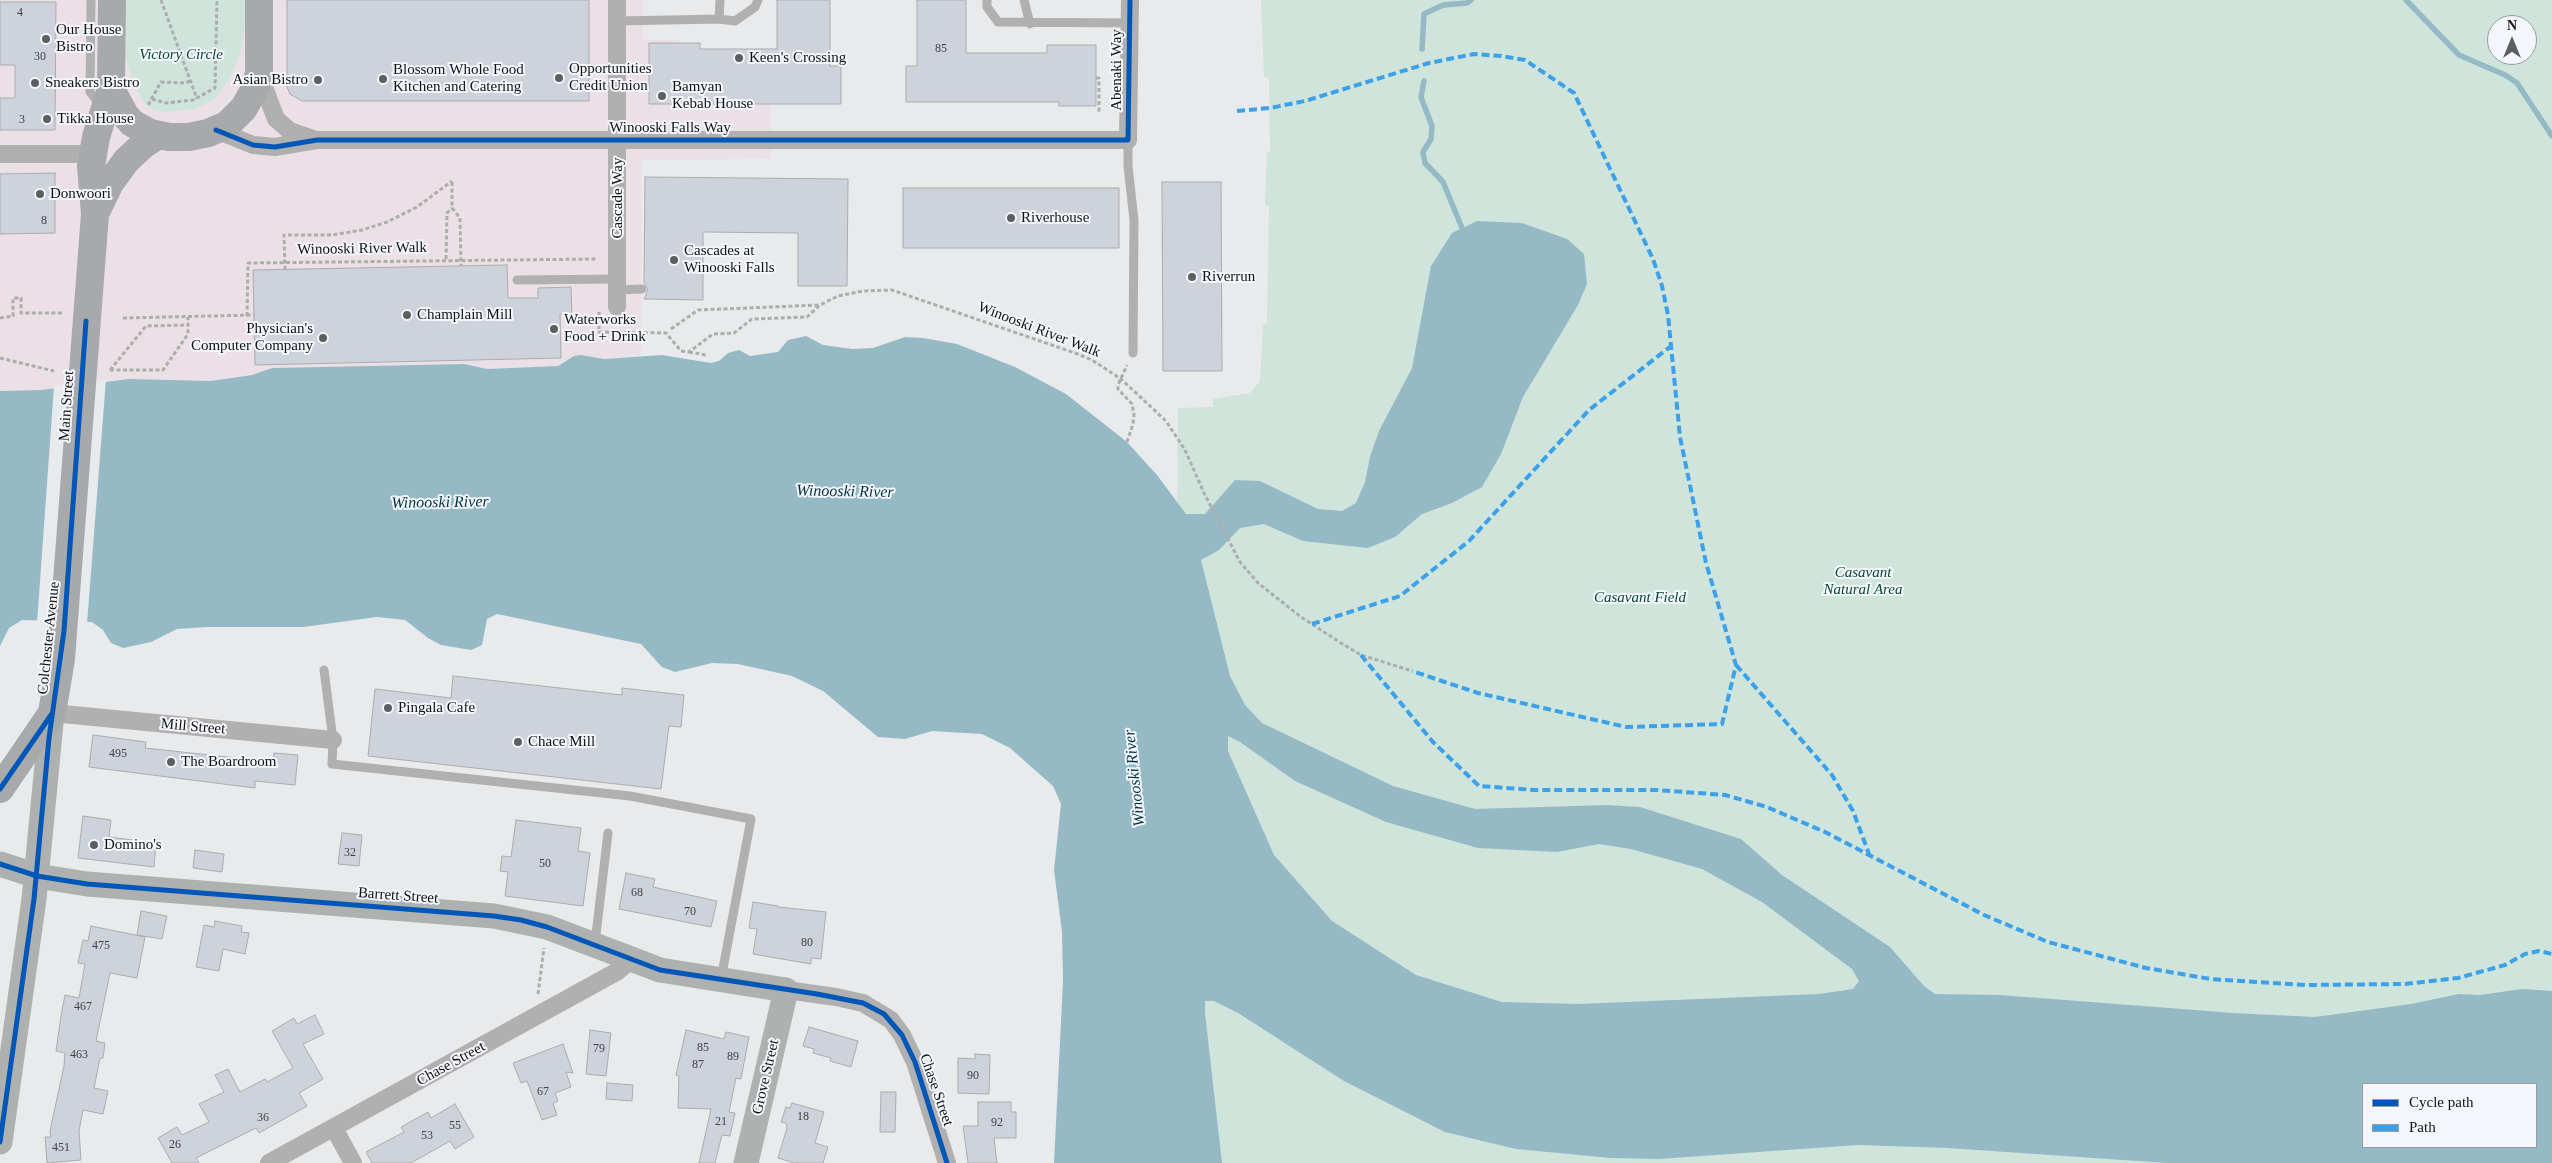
<!DOCTYPE html>
<style>
body{margin:0}
#map{position:relative;width:2552px;height:1163px;overflow:hidden;background:#e8eaec;font-family:"Times New Roman",serif}
canvas{display:block}
.legend{position:absolute;left:2362px;top:1083px;width:175px;height:65px;box-sizing:border-box;background:#f4f6fc;border:1px solid #999b9f;margin:0;padding:6px 9px;list-style:none;font-size:15px;color:#111214}
.legend li{display:flex;align-items:center;gap:10px;height:25px}
.legend b{width:25px;border:1px solid #999b9f}
.north{position:absolute;left:2487px;top:15px;width:50px;height:50px;box-sizing:border-box;background:#f4f6fc;border:1px solid #999b9f;border-radius:50%;rotate:0deg;font-size:14px;font-weight:700;line-height:20px;text-align:center;color:#111214}
.north::after{content:'';display:block;margin:auto;width:18px;height:22px;background:#5c5e60;clip-path:polygon(50% 0,100% 100%,50% 72%,0 100%)}
</style>
<div id="map">
<canvas width="2552" height="1163"></canvas>
<ul class="legend">
<li><b style="height:6px;background:#0057b8"></b>Cycle path</li>
<li><b style="height:6px;background:#3da1ea"></b>Path</li>
</ul>
<div class="north">N</div>
</div>
<script>
const g = document.querySelector('canvas').getContext('2d');
g.lineJoin = 'round';
function fillPath(path, color) { g.fillStyle = color; g.fill(path, 'evenodd'); }
const toPath = rows => new Path2D(rows.map(r => 'M' + r).join(''));
function trace(path, color, width, dash) { g.strokeStyle = color; g.lineWidth = width; g.lineCap = dash ? 'butt' : 'round'; g.setLineDash(dash || []); g.stroke(path); }
function write(font, color, halo, rows, align = 'center') {
  g.font = font + ' "Times New Roman",serif'; g.lineWidth = 4; g.setLineDash([]); g.textBaseline = 'middle'; g.strokeStyle = halo; g.fillStyle = color; for (const [text, x, y, turn = 0] of rows) {
    g.save(); g.translate(x, y); g.rotate((+turn || 0) * Math.PI / 180); g.textAlign = isNaN(turn) ? turn : align; if (halo) g.strokeText(text, 0, 0); g.fillText(text, 0, 0); g.restore();
  }
}
const commercial = toPath([
 [0,0,643,0,643,40,679,40,679,75,770,76,771,159,642,160,641,356,604,359,581,355,563,361,558,366,487,369,463,364,272,368,252,375,211,381,112,381,41,390,0,391]
]);
const green = toPath([
 [126,0,246,0,245,24,241,51,229,80,214,100,195,109,166,112,154,110,144,103,133,80,126,57],
 [1261,0,2552,0,2552,1163,1186,1163,1174,1015,1178,408,1213,407,1213,399,1250,393,1260,381,1263,325,1267,324,1267,320,1269,206,1265,205,1267,153,1270,152,1269,78,1264,77],
 [2497,25,2527,25,2527,55,2497,55],
 [2363,1084,2536,1084,2536,1147,2363,1147]
]);
const water = toPath([
 [1477,221,1522,223,1567,239,1584,254,1587,284,1578,305,1523,397,1501,454,1482,487,1452,503,1422,514,1395,537,1368,548,1303,541,1264,524,1240,528,1219,550,1201,560,1230,676,1245,705,1262,723,1393,786,1475,809,1607,805,1640,807,1741,839,1782,875,1890,947,1924,986,1935,994,2000,995,2234,1013,2315,1017,2411,1004,2459,994,2480,995,2522,989,2552,991,2552,1163,2167,1163,1948,1148,1858,1145,1659,1159,1611,1158,1516,1149,1445,1132,1344,1081,1238,1013,1214,1001,1205,1001,1205,1013,1222,1163,1054,1163,1063,981,1062,932,1054,870,1061,804,1053,786,1010,748,982,734,932,731,905,739,878,737,823,691,792,676,738,664,712,663,675,672,662,667,641,644,497,614,487,619,482,645,471,650,441,645,428,638,405,620,377,617,303,627,207,627,177,629,151,642,123,648,111,643,103,630,92,622,22,620,9,628,0,646,0,391,41,390,129,379,211,381,252,375,272,368,464,364,487,369,558,366,574,356,581,355,604,359,662,355,711,363,719,361,728,353,739,350,750,356,778,352,788,340,806,336,823,345,852,349,873,348,905,337,923,338,957,344,1015,367,1066,394,1127,442,1157,475,1186,514,1205,514,1235,480,1260,481,1318,509,1342,511,1356,503,1365,482,1370,457,1379,431,1412,368,1431,266,1452,233],
 [1228,736,1240,742,1295,781,1386,822,1478,848,1557,852,1599,844,1631,849,1702,869,1762,902,1852,969,1859,981,1853,989,1819,994,1578,1004,1502,1002,1416,975,1332,921,1274,855,1228,751],
 [2363,1084,2536,1084,2536,1147,2363,1147]
]);
const pier = toPath([
 [106,379,87,624,37,623,54,386]
]);
const stream = toPath([
 [2406,0,2459,55,2505,75,2517,83,2552,136],
 [1422,49,1424,14,1443,5,1467,3,1471,0],
 [1424,81,1421,97,1432,126,1431,139,1423,152,1425,163,1443,182,1465,235]
]);
const building = toPath([
 [287,0,589,0,589,101,302,101,290,94,287,87,287,0],
 [777,0,830,0,830,66,841,66,841,104,649,104,649,43,700,43,700,49,777,49,777,0],
 [917,0,966,0,966,53,1047,53,1047,45,1096,45,1096,106,1059,106,1059,102,906,102,906,66,917,66,917,0],
 [0,2,56,2,55,130,0,130,0,98,15,98,15,65,0,65,0,2],
 [55,173,55,233,0,234,0,174,55,173],
 [645,177,848,179,847,286,798,286,798,233,703,232,703,300,644,299,648,289,644,283,645,177],
 [1162,182,1221,182,1222,371,1163,371,1162,182],
 [903,188,1119,188,1119,248,903,248,903,188],
 [507,265,508,298,538,298,538,288,571,287,572,314,560,314,561,358,255,365,253,270,507,265],
 [453,676,622,695,622,688,684,695,681,727,669,726,661,789,368,756,375,689,451,698,453,676],
 [93,735,146,742,145,748,273,762,274,753,298,755,295,785,255,781,255,788,89,767,93,735],
 [83,816,111,820,109,837,156,843,154,867,78,858,83,816],
 [516,820,581,828,578,851,590,853,583,906,505,896,508,872,500,871,502,856,511,857,516,820],
 [342,833,362,835,359,866,338,864,342,833],
 [195,850,224,854,222,872,193,868,195,850],
 [626,873,655,879,653,887,717,901,711,927,619,909,626,873],
 [753,902,778,906,778,907,826,912,821,959,811,958,811,964,753,954,757,929,749,928,753,902],
 [141,911,167,916,162,939,137,935,141,911],
 [215,921,242,926,241,932,249,933,245,954,223,949,219,971,196,967,204,925,214,927,215,921],
 [91,926,145,937,137,978,110,973,96,1041,105,1043,103,1058,100,1058,94,1088,108,1091,103,1114,83,1110,79,1131,81,1160,47,1163,45,1137,51,1137,50,1131,64,1066,65,1053,56,1051,61,1016,65,995,79,998,85,964,78,963,83,940,88,941,91,926],
 [315,1015,324,1034,303,1044,323,1079,299,1093,307,1106,259,1133,256,1128,196,1158,199,1163,172,1163,158,1138,177,1127,182,1135,209,1122,199,1104,224,1092,215,1075,228,1069,240,1092,265,1079,267,1082,293,1068,272,1031,294,1018,297,1024,315,1015],
 [809,1027,858,1041,851,1067,830,1061,831,1058,813,1053,814,1049,803,1046,809,1027],
 [590,1030,611,1033,606,1076,586,1074,590,1030],
 [686,1030,724,1039,726,1032,749,1037,741,1079,736,1078,729,1112,735,1113,730,1136,722,1135,715,1163,699,1163,711,1109,678,1108,679,1076,676,1075,686,1030],
 [563,1044,573,1073,566,1072,571,1087,555,1093,558,1101,553,1103,557,1115,542,1120,527,1081,521,1083,513,1063,563,1044],
 [975,1054,990,1055,989,1094,958,1093,958,1058,975,1059,975,1054],
 [607,1083,633,1085,632,1101,606,1099,607,1083],
 [881,1092,896,1092,895,1132,880,1132,881,1092],
 [978,1102,1011,1102,1011,1112,1016,1112,1016,1138,994,1138,997,1163,968,1163,963,1126,978,1126,978,1102],
 [792,1103,824,1112,815,1143,828,1147,823,1163,794,1163,778,1158,787,1128,786,1123,781,1122,786,1107,790,1108,792,1103],
 [455,1104,474,1137,455,1149,450,1141,411,1163,372,1163,366,1152,404,1132,401,1127,428,1112,431,1118,455,1104]
]);
const path = toPath([
 [161,0,197,99],
 [1096,78,1099,78,1099,113],
 [152,99,166,103,193,100,215,88,217,0],
 [148,105,161,82,186,83,189,81],
 [452,182,452,208,460,218,461,266],
 [446,259,447,213,452,208],
 [285,270,284,235,332,235,362,230,387,222,417,207,452,181],
 [599,312,599,332,666,333,681,351,689,352,713,334,734,333,752,319,807,317,820,305,838,296,863,291,892,290,1075,353,1092,360,1121,379,1166,421,1185,450,1205,495,1240,562,1258,583,1301,617,1341,643,1361,655,1412,671],
 [247,316,248,263,598,259],
 [0,318,13,316,13,298,21,298,21,313,62,313],
 [123,318,254,315],
 [671,329,698,310,820,305],
 [689,352,706,355],
 [0,358,54,371],
 [110,370,163,370,188,334,188,317],
 [110,370,146,326,188,325],
 [1127,442,1133,424,1134,414,1132,404,1118,389,1118,385,1127,365],
 [538,994,544,948]
]);
const lane = toPath([
 [91,0,90,92,101,106],
 [987,0,987,7,998,22,1130,23],
 [1024,0,1030,24],
 [719,19,720,0],
 [617,21,719,19,735,21,755,7,758,0],
 [1128,140,1128,166,1134,220,1133,353],
 [517,280,617,279],
 [617,290,642,289],
 [324,670,333,740,332,764,630,796,751,819,721,979],
 [595,943,608,833]
]);
const street = toPath([
 [617,0,617,307],
 [259,74,276,119,290,131,316,140],
 [216,130,253,145,275,147,317,140,1128,140,1130,0],
 [0,154,93,154],
 [52,713,333,740],
 [786,990,836,997,863,1003,891,1020,902,1035,915,1062,947,1163],
 [334,1128,353,1163],
 [269,1163,618,971,631,960]
]);
const secondary = toPath([
 [0,864,37,876,87,884,494,916,547,927,660,970,786,990,746,1163],
 [0,1142,34,899,52,713]
]);
const primary = toPath([
 [111,89,125,115,132,123,150,133,169,137,189,137,208,133,227,125,244,108,255,88,259,73,259,0],
 [95,214,110,183,126,161,143,145,159,135],
 [0,789,52,713,61,659,95,214,91,166,96,137,111,89,112,0]
]);
const quiet = toPath([
 [1237,111,1270,108,1305,101,1429,63,1474,54,1501,56,1525,60,1574,93,1653,259,1662,286,1668,315,1680,437,1706,563,1736,665,1722,724,1626,727,1478,693,1412,671],
 [1312,624,1400,596,1469,541,1589,410,1671,346],
 [1361,655,1433,742,1479,786,1535,790,1657,790,1725,795,1767,807,1825,832,1984,915,2048,942,2146,968,2211,979,2305,985,2405,984,2458,978,2505,965,2525,954,2539,951,2552,954],
 [1736,665,1832,775,1853,811,1869,854]
]);
const cycleway = toPath([
 [216,130,253,145,275,147,317,140,1128,140,1130,0],
 [0,789,51,715],
 [0,864,37,876,87,884,494,916,521,920,547,927,660,970,817,994,863,1003,884,1014,902,1035,915,1062,947,1163],
 [0,1142,34,899,49,738,64,631,86,321]
]);
const markers = [
 [46,39,5,"#5c5e60"],
 [739,58,5,"#5c5e60"],
 [559,78,5,"#5c5e60"],
 [383,79,5,"#5c5e60"],
 [318,80,5,"#5c5e60"],
 [35,83,5,"#5c5e60"],
 [662,96,5,"#5c5e60"],
 [47,119,5,"#5c5e60"],
 [40,194,5,"#5c5e60"],
 [1011,218,5,"#5c5e60"],
 [674,260,5,"#5c5e60"],
 [1192,277,5,"#5c5e60"],
 [407,315,5,"#5c5e60"],
 [554,329,5,"#5c5e60"],
 [323,338,5,"#5c5e60"],
 [388,708,5,"#5c5e60"],
 [518,742,5,"#5c5e60"],
 [171,762,5,"#5c5e60"],
 [94,845,5,"#5c5e60"]
];
const numberNames = [
 ["4",20,13],
 ["85",941,49],
 ["30",40,57],
 ["3",22,120],
 ["8",44,221],
 ["495",118,754],
 ["32",350,853],
 ["50",545,864],
 ["68",637,893],
 ["70",690,912],
 ["80",807,943],
 ["475",101,946],
 ["467",83,1007],
 ["85",703,1048],
 ["79",599,1049],
 ["463",79,1055],
 ["89",733,1057],
 ["87",698,1065],
 ["90",973,1076],
 ["67",543,1092],
 ["18",803,1117],
 ["36",263,1118],
 ["21",721,1122],
 ["92",997,1123],
 ["55",455,1126],
 ["53",427,1136],
 ["26",175,1145],
 ["451",61,1148]
];
const poiNames = [
 ["Our House",56,30],
 ["Bistro",56,47],
 ["Keen's Crossing",749,58],
 ["Opportunities",569,69],
 ["Credit Union",569,86],
 ["Blossom Whole Food",393,70],
 ["Kitchen and Catering",393,87],
 ["Asian Bistro",308,80,"right"],
 ["Sneakers Bistro",45,83],
 ["Bamyan",672,87],
 ["Kebab House",672,104],
 ["Tikka House",57,119],
 ["Donwoori",50,194],
 ["Riverhouse",1021,218],
 ["Cascades at",684,251],
 ["Winooski Falls",684,268],
 ["Riverrun",1202,277],
 ["Champlain Mill",417,315],
 ["Waterworks",564,320],
 ["Food + Drink",564,337],
 ["Physician's",313,329,"right"],
 ["Computer Company",313,346,"right"],
 ["Pingala Cafe",398,708],
 ["Chace Mill",528,742],
 ["The Boardroom",181,762],
 ["Domino's",104,845]
];
const parkNames = [
 ["Victory Circle",181,55],
 ["Casavant",1863,573],
 ["Natural Area",1863,590],
 ["Casavant Field",1640,598]
];
const streetNames = [
 ["Abenaki Way",1117,70,-90],
 ["Winooski Falls Way",670,128],
 ["Cascade Way",618,198,-90],
 ["Winooski River Walk",362,249,-1],
 ["Winooski River Walk",1039,330,21],
 ["Main Street",67,406,-86],
 ["Colchester Avenue",49,638,-84],
 ["Mill Street",193,727,5],
 ["Barrett Street",398,896,4],
 ["Chase Street",451,1064,-29],
 ["Grove Street",766,1077,-77],
 ["Chase Street",936,1090,71]
];
const waterNames = [
 ["Winooski River",845,492,1],
 ["Winooski River",440,503,-1],
 ["Winooski River",1135,778,-96]
];
fillPath(commercial, '#ece0e7');
fillPath(green, '#cfe4db');
fillPath(water, '#95bac6');
fillPath(pier, '#e8eaec');
trace(stream, '#95bac6', 5.5);
fillPath(building, '#ced2db');
trace(building, '#aaacae', 1);
trace(path, '#acadad', 3, [4, 2.5]);
trace(lane, '#b1b0b0', 9);
trace(street, '#b1b0b0', 18);
trace(secondary, '#afb0b0', 25);
trace(primary, '#a8a9ab', 28);
trace(quiet, '#3da1ea', 4, [8, 4]);
trace(cycleway, '#0057b8', 5);
for (const [x, y, r, color] of markers) { const dot = new Path2D(); dot.arc(x, y, r, 0, 2 * Math.PI); g.fillStyle = color; g.fill(dot); trace(dot, '#f4f6fc', 2); }
write('12px', '#404246', null, numberNames);
write('15px', '#111214', '#f4f6fc', poiNames, 'left');
write('italic 15px', '#0a4831', '#f4f6fc', parkNames);
write('15px', '#111214', '#f4f6fc', streetNames);
write('italic 16px', '#003440', '#f4f6fc', waterNames);
</script>
